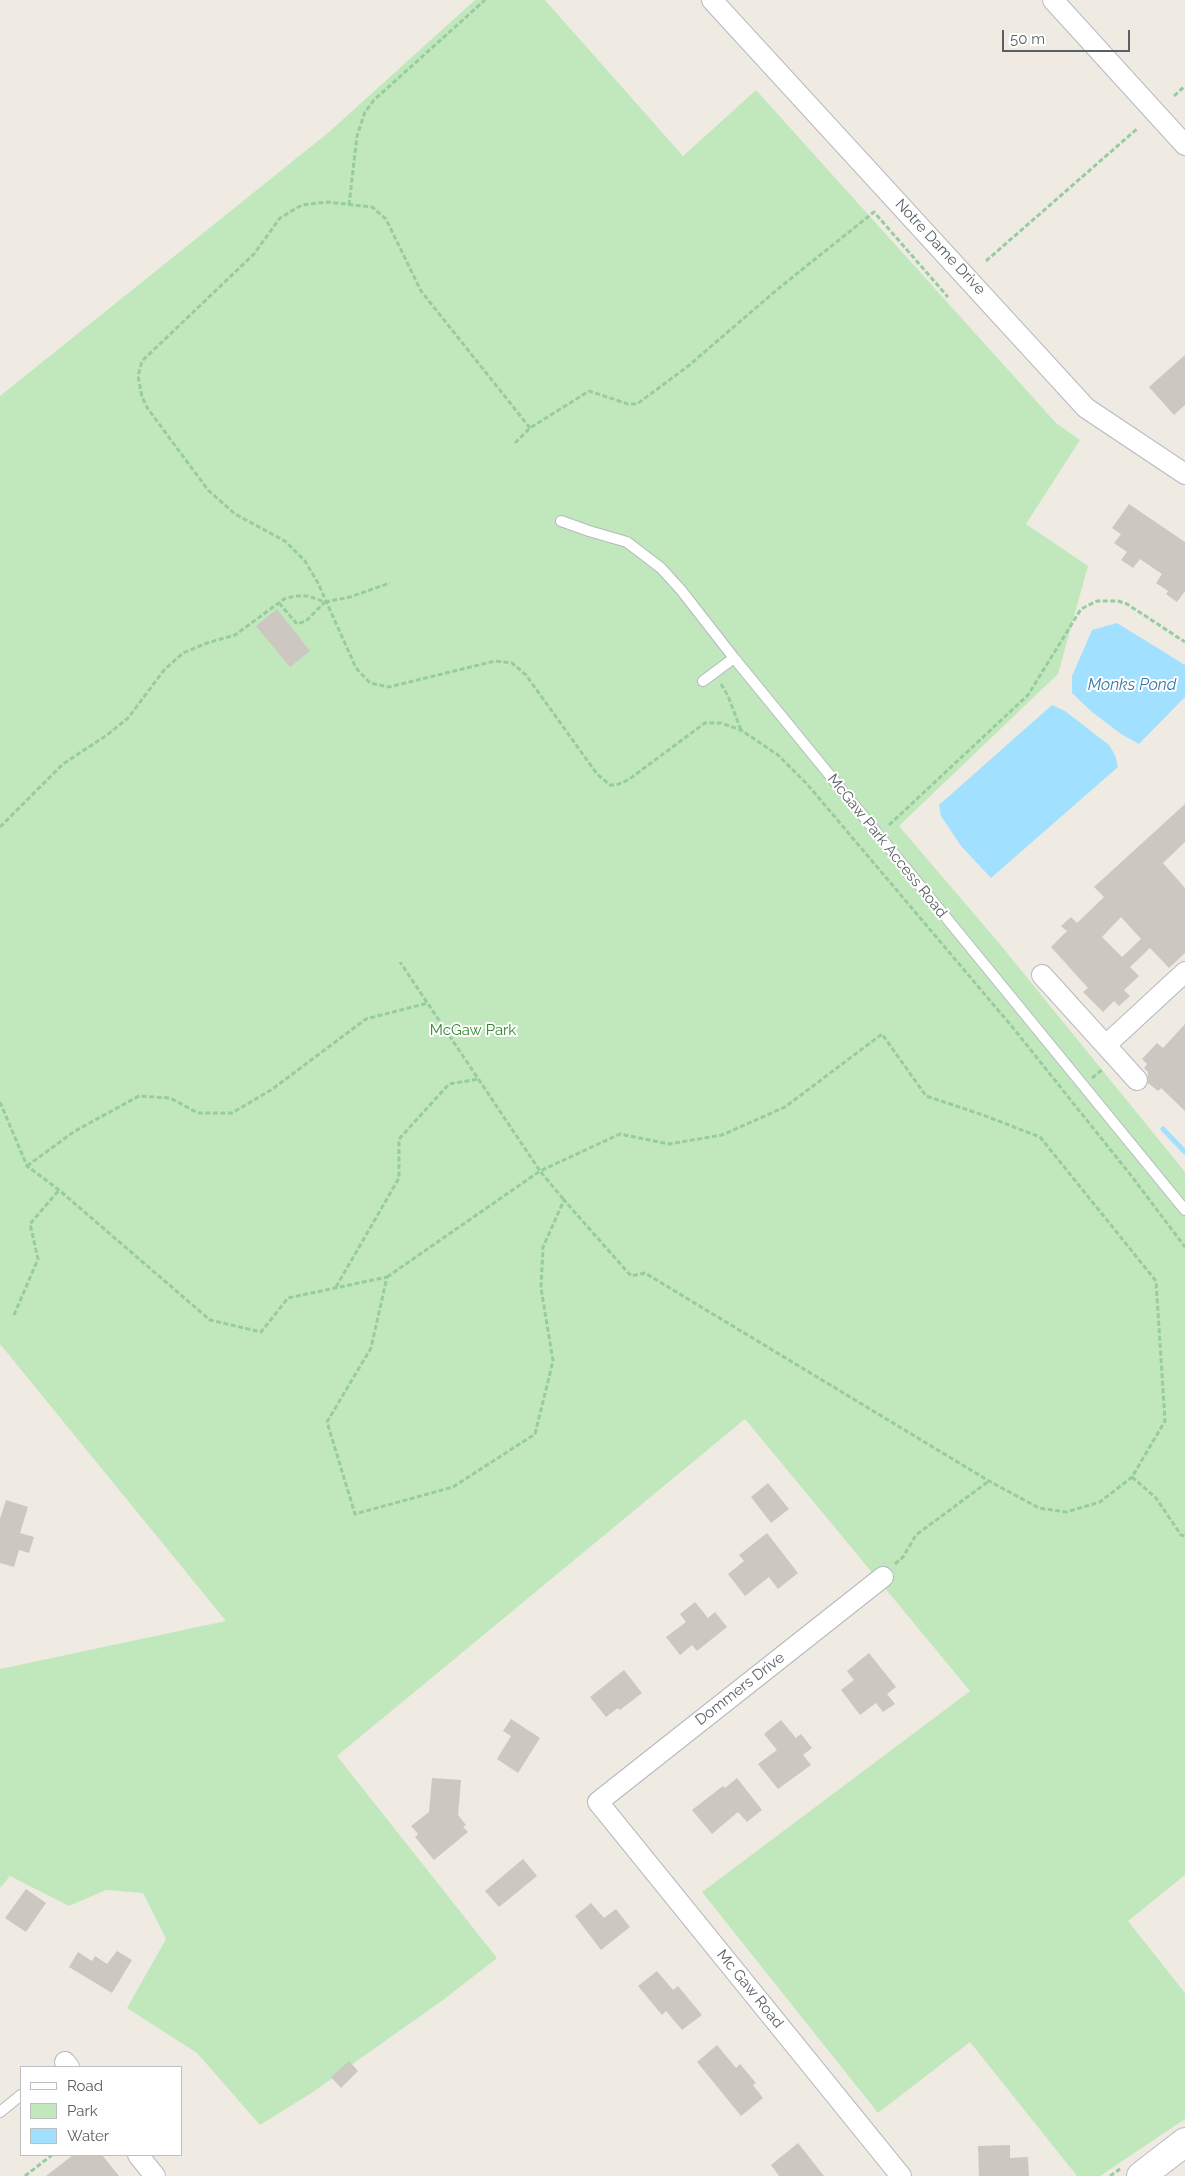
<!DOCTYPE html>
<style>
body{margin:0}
#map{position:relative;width:1185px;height:2176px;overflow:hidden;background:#efebe2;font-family:Raleway,sans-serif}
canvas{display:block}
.legend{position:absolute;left:20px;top:2066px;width:162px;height:90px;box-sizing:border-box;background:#fff;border:1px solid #bdbfc1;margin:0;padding:6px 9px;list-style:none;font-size:15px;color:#5b6064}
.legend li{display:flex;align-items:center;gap:10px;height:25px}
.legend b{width:25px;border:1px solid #bdbfc1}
.scale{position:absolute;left:1002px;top:30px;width:128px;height:22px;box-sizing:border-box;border:2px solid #5b6064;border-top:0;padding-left:6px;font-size:15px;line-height:18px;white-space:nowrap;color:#5b6064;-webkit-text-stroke:4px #fff;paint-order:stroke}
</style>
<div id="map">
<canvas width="1185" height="2176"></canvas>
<ul class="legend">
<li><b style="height:6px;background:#fff"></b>Road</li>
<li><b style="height:14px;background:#c1e8bd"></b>Park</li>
<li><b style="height:14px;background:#a2e0ff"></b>Water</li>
</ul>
<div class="scale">50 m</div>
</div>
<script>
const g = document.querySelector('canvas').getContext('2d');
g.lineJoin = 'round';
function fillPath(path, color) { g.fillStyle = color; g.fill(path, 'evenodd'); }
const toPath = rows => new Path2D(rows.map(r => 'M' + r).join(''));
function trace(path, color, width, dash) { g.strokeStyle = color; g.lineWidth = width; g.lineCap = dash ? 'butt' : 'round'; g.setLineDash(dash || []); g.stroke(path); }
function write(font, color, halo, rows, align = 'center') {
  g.font = font + ' Raleway,sans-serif'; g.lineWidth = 4; g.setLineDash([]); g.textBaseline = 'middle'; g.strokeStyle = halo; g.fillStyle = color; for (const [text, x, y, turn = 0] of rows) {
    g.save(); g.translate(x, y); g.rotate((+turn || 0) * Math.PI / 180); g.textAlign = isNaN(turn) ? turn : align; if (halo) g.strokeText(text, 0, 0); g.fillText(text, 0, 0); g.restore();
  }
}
const green = toPath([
 [475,0,545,0,683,156,756,90,1056,423,1080,440,1026,524,1088,566,1058,674,899,826,999,943,1185,1172,1185,1875,1128,1921,1185,1993,1185,2119,1100,2176,1077,2176,970,2042,878,2113,702,1892,970,1691,745,1419,337,1756,497,1958,443,2000,313,2092,260,2125,197,2053,127,2008,166,1939,143,1893,106,1890,69,1906,10,1876,0,1888,0,1669,226,1621,0,1344,0,396,329,132]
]);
const water = toPath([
 [1117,623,1185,665,1185,697,1139,744,1121,734,1092,712,1072,693,1072,676,1092,630],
 [1052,705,1065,711,1109,745,1115,755,1118,767,991,878,961,846,941,816,939,805]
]);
const stream = toPath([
 [1163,1129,1185,1152]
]);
const building = toPath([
 [1185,355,1185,405,1174,415,1149,387],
 [1129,504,1185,542,1185,591,1177,602,1166,594,1168,591,1156,583,1162,574,1140,559,1133,568,1121,560,1127,552,1114,543,1121,534,1112,528],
 [277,609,310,651,290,667,256,626],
 [1185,804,1185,842,1163,863,1185,888,1185,953,1169,968,1150,948,1130,967,1139,976,1124,990,1130,996,1119,1006,1114,1001,1103,1012,1083,992,1088,988,1051,947,1067,931,1061,926,1071,917,1077,923,1104,897,1094,887],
 [1121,917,1141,939,1122,957,1102,937],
 [1185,1024,1185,1111,1161,1088,1158,1091,1148,1083,1148,1072,1144,1068,1147,1064,1142,1059,1157,1043,1163,1048],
 [768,1483,789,1509,771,1523,751,1497],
 [6,1500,28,1507,20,1533,34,1537,29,1553,19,1550,14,1567,0,1563,0,1519],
 [767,1533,798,1573,778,1589,769,1577,745,1596,728,1574,744,1561,739,1555],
 [695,1602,708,1618,715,1612,727,1627,697,1651,692,1645,680,1655,666,1637,686,1622,680,1614],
 [869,1653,896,1687,887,1694,895,1704,883,1712,876,1703,860,1715,841,1690,854,1680,847,1671],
 [624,1670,642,1693,620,1710,618,1708,606,1717,590,1697],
 [511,1719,540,1738,518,1773,497,1759,511,1736,503,1731],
 [781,1720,796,1738,801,1734,812,1748,803,1755,811,1765,778,1789,758,1764,777,1750,764,1734],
 [432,1778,461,1780,458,1815,466,1825,463,1827,468,1832,434,1860,415,1837,418,1834,411,1826,429,1812],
 [737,1778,762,1810,747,1822,738,1812,712,1834,692,1810,723,1786,725,1788],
 [523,1859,537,1876,499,1907,485,1891],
 [26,1889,46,1903,26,1932,5,1918],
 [591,1903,604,1918,616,1909,630,1927,601,1950,575,1916],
 [117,1951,132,1960,112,1993,69,1967,78,1952,92,1961,95,1956,107,1964],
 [657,1971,673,1990,678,1986,702,2015,682,2030,666,2011,662,2015,638,1986],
 [717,2045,736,2068,740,2064,756,2083,753,2085,763,2098,741,2116,697,2062],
 [349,2061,358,2071,341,2088,331,2077],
 [798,2143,824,2176,779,2176,771,2165],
 [1010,2145,1010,2158,1028,2157,1029,2176,979,2176,978,2146],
 [73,2155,102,2155,119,2176,46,2176]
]);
const path = toPath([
 [1174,96,1185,86],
 [349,205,357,136,365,112,374,100,485,0],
 [986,261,1138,128],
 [530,428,421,291,386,219,372,207,327,202,302,205,280,218,254,254,142,361,138,376,142,397,148,409,208,490,235,514,285,541,305,561,318,583,356,668,370,683,389,687,495,661,512,663,526,675,597,774,610,785,616,785,628,780,705,723,721,723,741,730,778,755,807,784,1014,1029,1133,1178,1185,1247],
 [515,443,530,428,589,391,628,404,637,404,687,367,779,288,874,212,948,297],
 [279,603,297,624,306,621,325,602],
 [721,684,728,696,741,730],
 [889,825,1028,695,1081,609,1097,601,1118,601,1127,604,1185,642],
 [0,827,63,764,107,735,128,718,164,670,183,653,207,643,235,635,284,599,295,596,308,596,325,602,350,597,390,583],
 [1092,1078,1103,1069],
 [0,1102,27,1166,59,1190,210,1320,261,1332,288,1298,387,1277,371,1348,327,1422,355,1514,453,1487,535,1434,553,1361,541,1288,543,1247,564,1200,631,1276,645,1273,989,1481,1039,1508,1066,1512,1100,1502,1132,1477,1165,1421,1156,1281,1040,1137,983,1115,926,1096,882,1034,785,1107,722,1135,669,1144,620,1134,540,1171,400,962],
 [27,1166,75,1131,139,1096,170,1098,198,1113,232,1113,271,1090,366,1019,428,1003],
 [387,1277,540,1171,564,1200],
 [336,1287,399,1178,399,1139,449,1084,479,1079],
 [14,1315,38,1259,30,1224,59,1190],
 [1132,1477,1156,1498,1181,1535,1185,1536],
 [895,1564,903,1557,916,1535,989,1481],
 [25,2176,52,2155],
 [1110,2176,1120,2169]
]);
const lane = toPath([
 [561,521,589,531,627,542,661,568,681,590,734,658,1185,1210],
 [703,681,734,658],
 [0,2112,21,2095]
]);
const street = toPath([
 [712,0,1086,408,1185,474],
 [1053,0,1185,145],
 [1042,975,1137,1080],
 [1106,1045,1185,972],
 [883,1577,598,1802,901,2176],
 [65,2062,69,2067],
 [138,2155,155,2176]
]);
const secondary = toPath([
 [1141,2176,1185,2142]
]);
const streetNames = [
 ["Notre Dame Drive",940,247,47],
 ["McGaw Park Access Road",887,846,51],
 ["Dommers Drive",740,1689,-38],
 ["Mc Gaw Road",750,1989,51]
];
const parkNames = [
 ["McGaw Park",473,1030]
];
const waterNames = [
 ["Monks Pond",1132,685]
];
fillPath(green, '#c1e8bd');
fillPath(water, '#a2e0ff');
trace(stream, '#a2e0ff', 5);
fillPath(building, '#ccc7c1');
trace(lane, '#b5b9be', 12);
trace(street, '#b5b9be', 22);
trace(secondary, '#b6bbc0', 30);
trace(path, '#97cca0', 3, [5, 2.5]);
trace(lane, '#fff', 10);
trace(street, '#fff', 20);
trace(secondary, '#fff', 28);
write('15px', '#5b6064', '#fff', streetNames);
write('15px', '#34872e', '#fff', parkNames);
write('italic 16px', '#3377a6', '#fff', waterNames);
</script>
